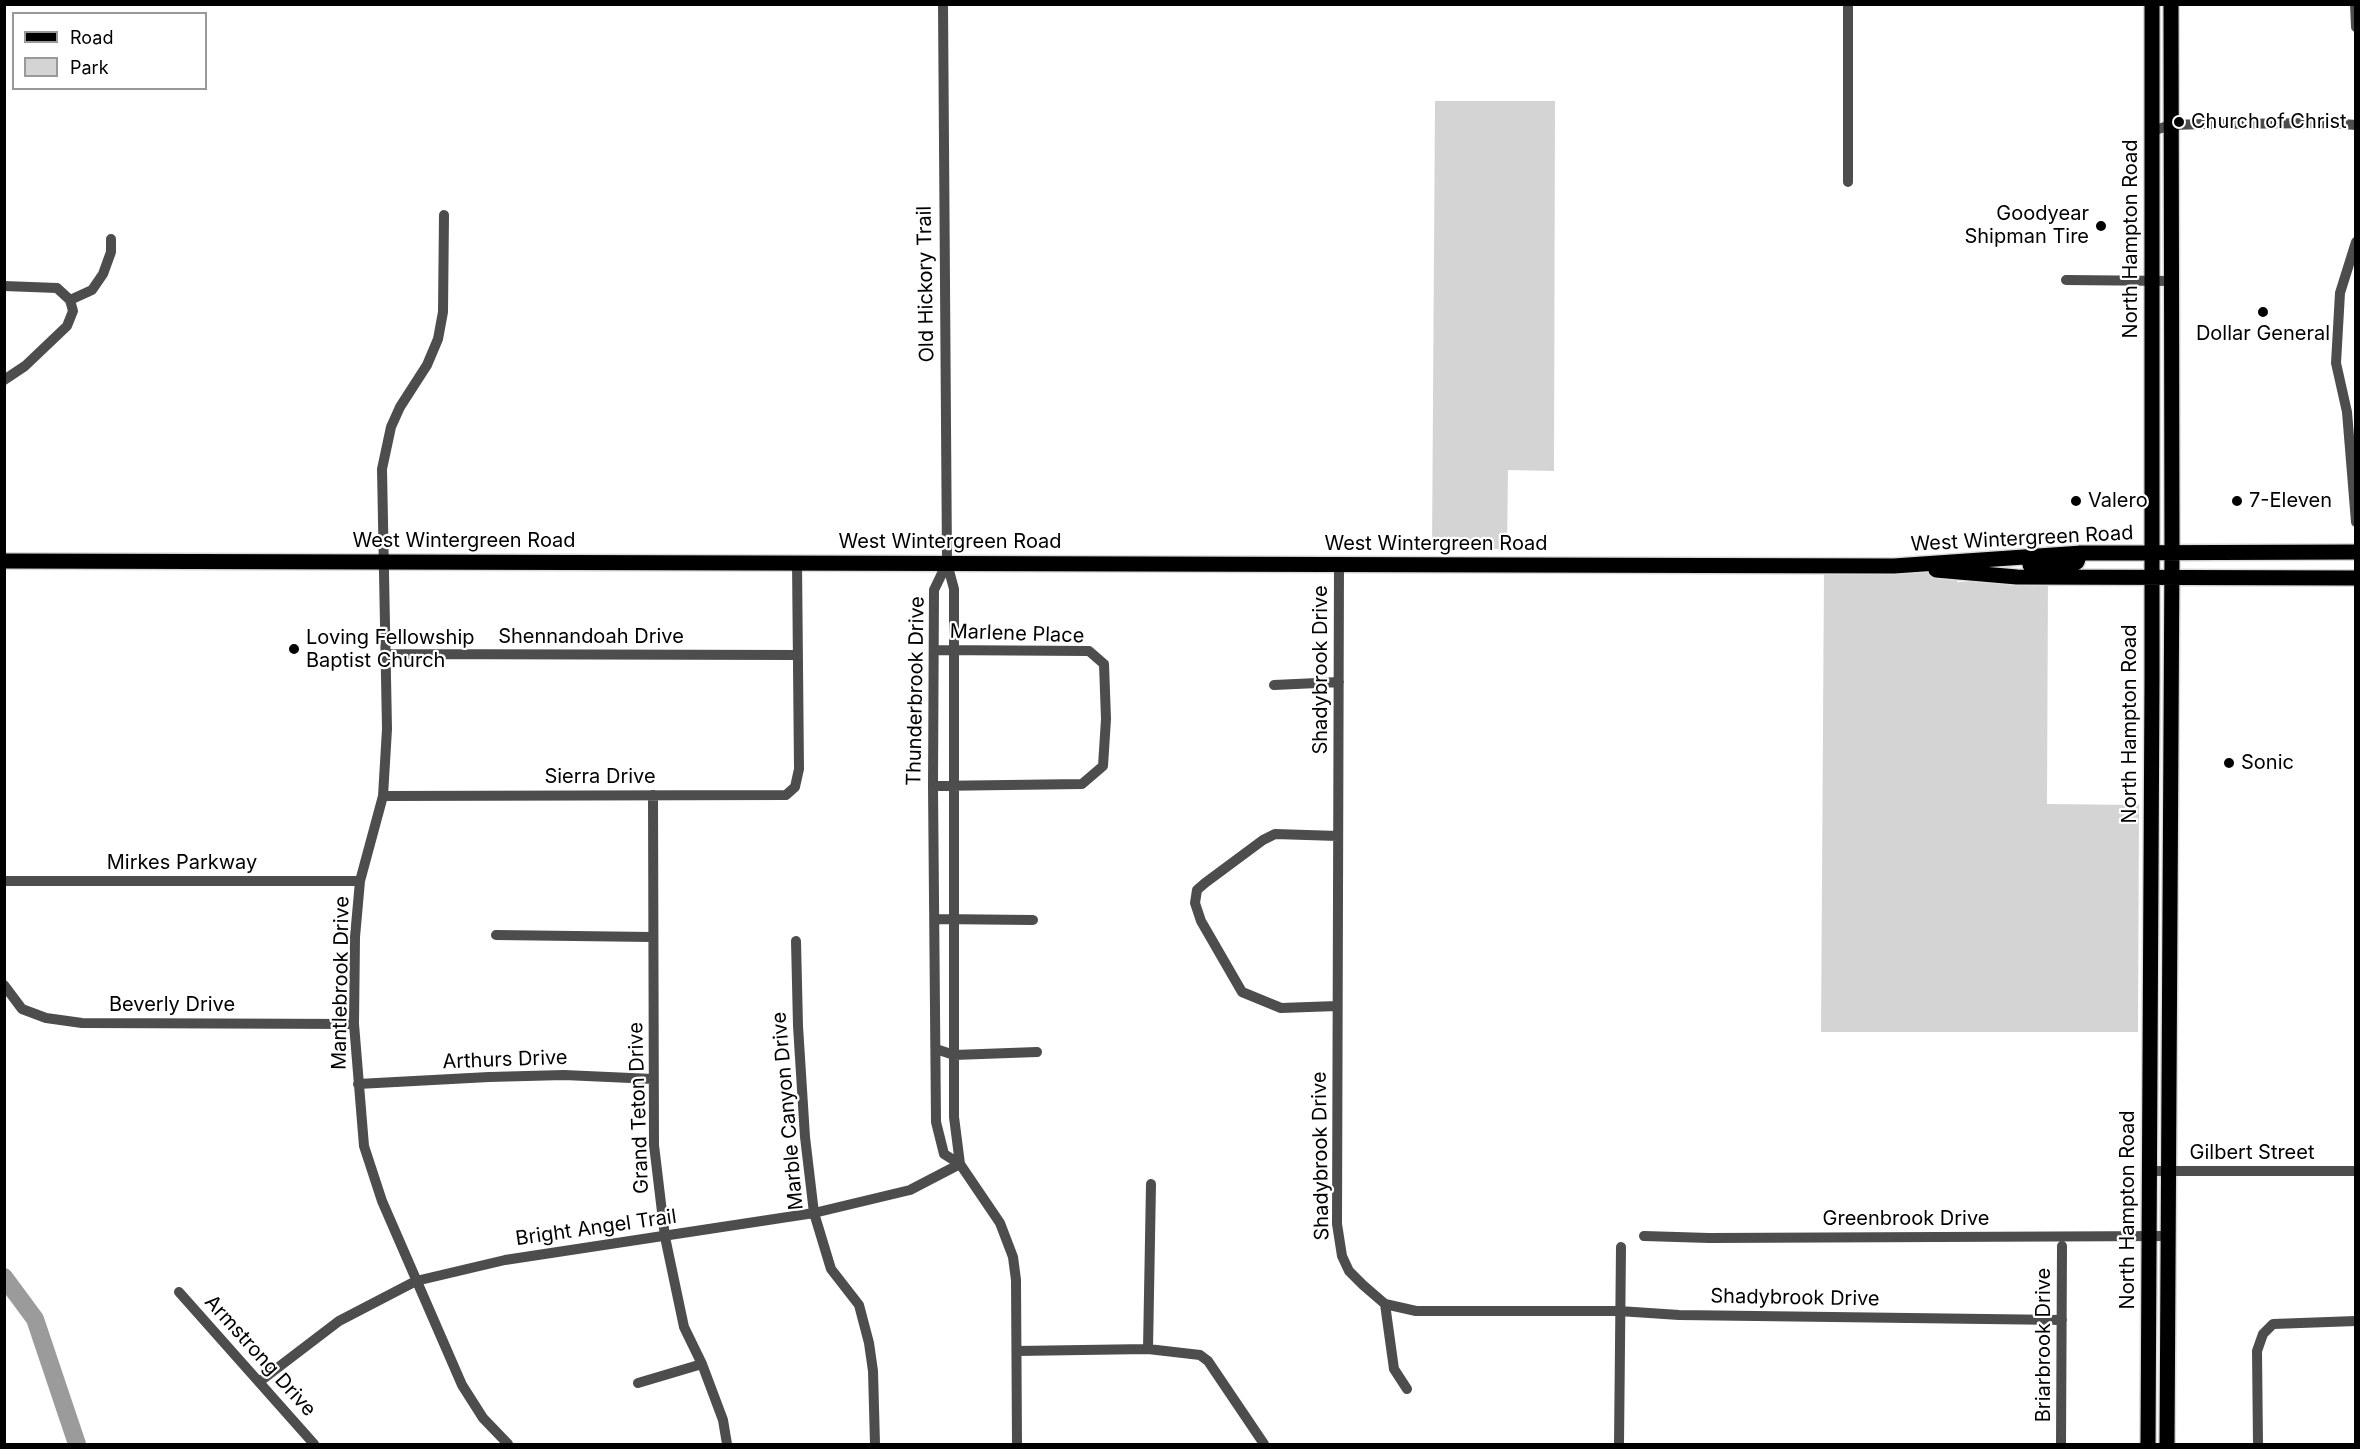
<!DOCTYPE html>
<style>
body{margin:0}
#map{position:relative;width:2360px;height:1449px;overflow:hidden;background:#fff;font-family:Inter,sans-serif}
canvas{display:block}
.frame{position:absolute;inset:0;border:6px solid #000;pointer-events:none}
.legend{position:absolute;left:12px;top:12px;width:195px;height:78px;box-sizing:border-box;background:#fff;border:2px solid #999;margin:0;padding:8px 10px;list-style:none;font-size:18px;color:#000}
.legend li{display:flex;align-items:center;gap:12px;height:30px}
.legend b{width:30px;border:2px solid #999}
</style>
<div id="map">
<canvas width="2360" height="1449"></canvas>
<div class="frame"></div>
<ul class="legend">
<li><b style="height:8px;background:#000"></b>Road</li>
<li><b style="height:16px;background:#d4d4d4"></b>Park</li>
</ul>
</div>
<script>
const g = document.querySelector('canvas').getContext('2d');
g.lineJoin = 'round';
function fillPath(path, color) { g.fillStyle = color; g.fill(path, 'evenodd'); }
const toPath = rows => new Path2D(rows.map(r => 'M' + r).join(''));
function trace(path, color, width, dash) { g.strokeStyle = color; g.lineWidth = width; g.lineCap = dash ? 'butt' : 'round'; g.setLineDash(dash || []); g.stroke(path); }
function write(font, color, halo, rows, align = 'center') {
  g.font = font + ' Inter,sans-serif'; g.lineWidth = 4.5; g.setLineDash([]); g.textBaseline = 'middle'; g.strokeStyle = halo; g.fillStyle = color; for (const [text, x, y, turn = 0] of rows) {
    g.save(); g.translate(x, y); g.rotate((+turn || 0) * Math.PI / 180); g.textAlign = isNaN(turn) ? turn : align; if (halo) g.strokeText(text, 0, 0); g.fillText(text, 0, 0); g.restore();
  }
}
const green = toPath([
 [1435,101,1555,101,1554,471,1508,470,1507,549,1432,549],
 [1824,571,1957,573,1957,582,2048,582,2047,804,2139,805,2138,1032,1821,1032]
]);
const river = toPath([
 [4,1277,35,1319,77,1444]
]);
const minor = toPath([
 [943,4,947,563,954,589,954,1117,960,1164],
 [2355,4,2356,27],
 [2152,131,2171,125,2204,124,2330,123,2356,125],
 [1848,182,1848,4],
 [444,215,443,312,438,339,427,365,400,407,391,427,382,469,387,729,383,796,360,881,355,937,354,1024,364,1146,382,1201,462,1385,483,1418,508,1444],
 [2356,242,2340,293,2336,363,2347,412,2356,522],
 [2066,280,2171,281],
 [4,286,57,288,70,300,73,311,67,326,25,366,4,380],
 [70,300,92,290,103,274,111,252,111,239],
 [947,563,934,590,933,786,936,1122,944,1154,960,1164,1000,1223,1013,1257,1016,1280,1017,1444],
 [1339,564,1337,1224,1342,1256,1349,1271,1363,1285,1385,1304,1416,1311,1619,1311,1679,1315,2062,1320],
 [384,654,798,655],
 [1274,685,1339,682],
 [933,786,1082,784,1103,766,1106,719,1104,664,1089,651,934,650],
 [653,795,654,1145,665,1237,684,1327,702,1364,723,1420,727,1444],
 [383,796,786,795,795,787,799,769,797,562],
 [4,881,360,881],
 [936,919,1033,920],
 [496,935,652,937],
 [796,941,798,1026,805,1137,814,1213,831,1269,859,1305,869,1343,873,1371,875,1444],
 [4,985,22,1009,46,1018,82,1023,354,1024],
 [1337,1006,1281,1008,1242,992,1201,921,1195,903,1197,890,1205,883,1263,840,1275,834,1338,836],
 [936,1049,954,1055,1037,1052],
 [358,1084,489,1077,564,1075,653,1079],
 [2149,1171,2356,1171],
 [1644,1236,1709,1238,2168,1236],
 [179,1292,314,1444],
 [1385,1304,1394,1369,1407,1389],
 [1148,1349,1151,1184],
 [1017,1351,1148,1349,1200,1355,1208,1361,1264,1444],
 [259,1382,339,1321,416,1281,505,1260,814,1213,910,1190,960,1164],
 [638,1383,702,1364],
 [1619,1444,1621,1247],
 [2061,1444,2062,1246],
 [2258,1444,2257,1351,2263,1334,2273,1324,2356,1321]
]);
const major = toPath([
 [4,561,1894,566,2082,553,2356,552],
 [2030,565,2071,565,2077,562,2080,553],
 [1936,570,2017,577,2356,578],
 [2148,1444,2152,680,2152,4],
 [2167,1444,2172,553,2171,4]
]);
const markers = [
 [2179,122,6,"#000"],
 [2101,226,6,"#000"],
 [2263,312,6,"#000"],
 [2076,501,6,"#000"],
 [2237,501,6,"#000"],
 [294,649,6,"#000"],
 [2229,763,6,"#000"]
];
const poiNames = [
 ["Church of Christ",2191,122],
 ["Goodyear",2089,214,"right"],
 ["Shipman Tire",2089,237,"right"],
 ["Dollar General",2263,334,"center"],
 ["Valero",2088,501],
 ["7-Eleven",2249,501],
 ["Loving Fellowship",306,638],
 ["Baptist Church",306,661],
 ["Sonic",2241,763]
];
const streetNames = [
 ["North Hampton Road",2131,239,-90],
 ["Old Hickory Trail",926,284,-91],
 ["West Wintergreen Road",2022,539,-3],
 ["West Wintergreen Road",464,541],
 ["West Wintergreen Road",950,542],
 ["West Wintergreen Road",1436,544],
 ["Marlene Place",1017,634,2],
 ["Shennandoah Drive",591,637],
 ["Shadybrook Drive",1321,670,-90],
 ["Thunderbrook Drive",916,691,-89],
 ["North Hampton Road",2130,724,-90],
 ["Sierra Drive",600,777],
 ["Mirkes Parkway",182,863],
 ["Mantlebrook Drive",341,983,-89],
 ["Beverly Drive",172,1005],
 ["Arthurs Drive",505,1060,-2],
 ["Grand Teton Drive",639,1108,-92],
 ["Marble Canyon Drive",788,1111,-95],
 ["Gilbert Street",2252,1153],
 ["Shadybrook Drive",1321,1156,-91],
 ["North Hampton Road",2128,1210,-90],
 ["Greenbrook Drive",1906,1219],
 ["Bright Angel Trail",596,1228,-8],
 ["Shadybrook Drive",1795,1298,1],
 ["Briarbrook Drive",2044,1345,-90],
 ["Armstrong Drive",260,1356,48]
];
fillPath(green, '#d4d4d4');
trace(river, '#9b9b9b', 18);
trace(major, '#dbdbdb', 18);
trace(minor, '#4d4d4d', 10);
trace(major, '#000', 15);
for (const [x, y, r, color] of markers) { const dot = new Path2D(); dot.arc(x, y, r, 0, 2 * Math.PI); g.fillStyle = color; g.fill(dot); trace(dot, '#fff', 2); }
write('20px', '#000', '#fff', poiNames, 'left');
write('20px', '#000', '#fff', streetNames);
</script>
